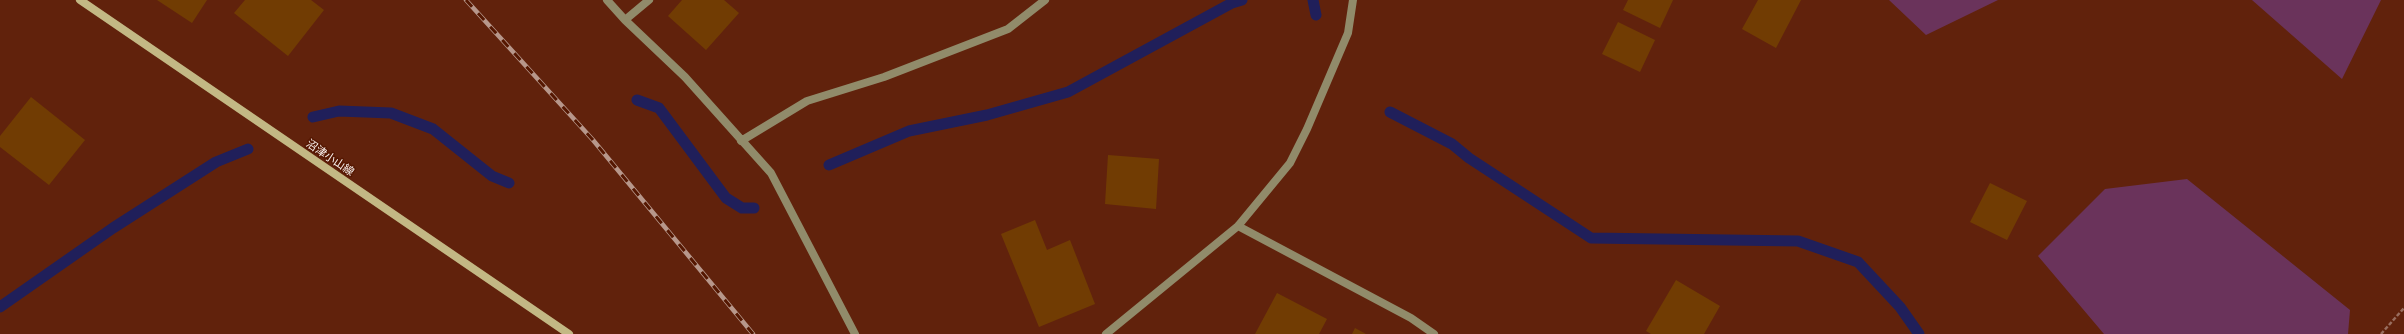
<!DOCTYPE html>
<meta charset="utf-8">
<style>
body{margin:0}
canvas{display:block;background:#61220c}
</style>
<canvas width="2404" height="334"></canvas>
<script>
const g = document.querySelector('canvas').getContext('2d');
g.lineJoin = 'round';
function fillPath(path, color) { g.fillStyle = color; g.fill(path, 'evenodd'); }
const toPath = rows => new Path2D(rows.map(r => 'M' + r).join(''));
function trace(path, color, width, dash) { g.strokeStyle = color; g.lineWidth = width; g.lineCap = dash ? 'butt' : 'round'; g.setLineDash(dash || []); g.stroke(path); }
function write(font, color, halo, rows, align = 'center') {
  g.font = font + ' Raleway,"Noto Sans JP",sans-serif'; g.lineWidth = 3; g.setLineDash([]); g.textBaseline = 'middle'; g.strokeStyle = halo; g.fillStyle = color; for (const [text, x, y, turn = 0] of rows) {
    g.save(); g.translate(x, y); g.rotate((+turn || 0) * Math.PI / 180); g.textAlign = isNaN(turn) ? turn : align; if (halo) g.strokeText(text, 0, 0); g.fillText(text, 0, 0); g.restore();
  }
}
const green = toPath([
 [1889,0,1998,0,1926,35],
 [2252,0,2381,0,2342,79],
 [2187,179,2350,310,2348,334,2104,334,2038,256,2105,189]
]);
const stream = toPath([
 [1313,0,1316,15],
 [637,100,659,108,726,198,742,208,754,208],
 [1390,112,1452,144,1469,158,1591,238,1798,241,1858,262,1900,307,1919,334],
 [313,117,339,111,391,113,433,129,492,176,509,183],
 [829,165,909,131,987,115,1068,92,1232,3,1242,0],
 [0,307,113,228,216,162,248,149]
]);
const building = toPath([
 [157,0,207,0,192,23],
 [245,0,311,0,324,10,288,56,234,13],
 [682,0,724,0,739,13,706,50,668,16],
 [1628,0,1673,0,1660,28,1623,10],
 [1758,0,1801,0,1776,48,1742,29],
 [1618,22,1655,40,1640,72,1602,54],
 [31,97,85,140,49,185,0,147,0,136],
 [1108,155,1159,159,1156,209,1105,204],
 [1990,183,2027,201,2007,240,1970,222],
 [1035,220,1047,250,1070,240,1095,304,1039,327,1001,234],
 [1676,280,1720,306,1704,334,1651,334,1646,331],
 [1277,293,1327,319,1319,334,1255,334],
 [1355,328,1366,334,1352,334]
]);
const path = toPath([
 [2381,334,2404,308]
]);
const minor = toPath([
 [607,0,625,20,685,77,771,173,855,334],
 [625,20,649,0],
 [741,141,807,101,884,77,1008,29,1045,0],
 [1238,226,1411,318,1434,334],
 [1106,334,1238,226,1290,163,1307,129,1348,33,1353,0]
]);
const secondary = toPath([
 [80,0,569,334]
]);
const rail = toPath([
 [466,0,593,140,753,334]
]);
const streetNames = [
 ["沼津小山線",330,158,34]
];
fillPath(green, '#6a335b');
trace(stream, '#201f5a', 11);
fillPath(building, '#713c03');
trace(path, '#996e5f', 2.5, [4, 2]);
trace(minor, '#918b6a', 8);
trace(secondary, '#c3b884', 8);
trace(rail, '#b7978b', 4.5);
trace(rail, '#551701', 3, [9]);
write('11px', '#fbf3f0', '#551701', streetNames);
</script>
